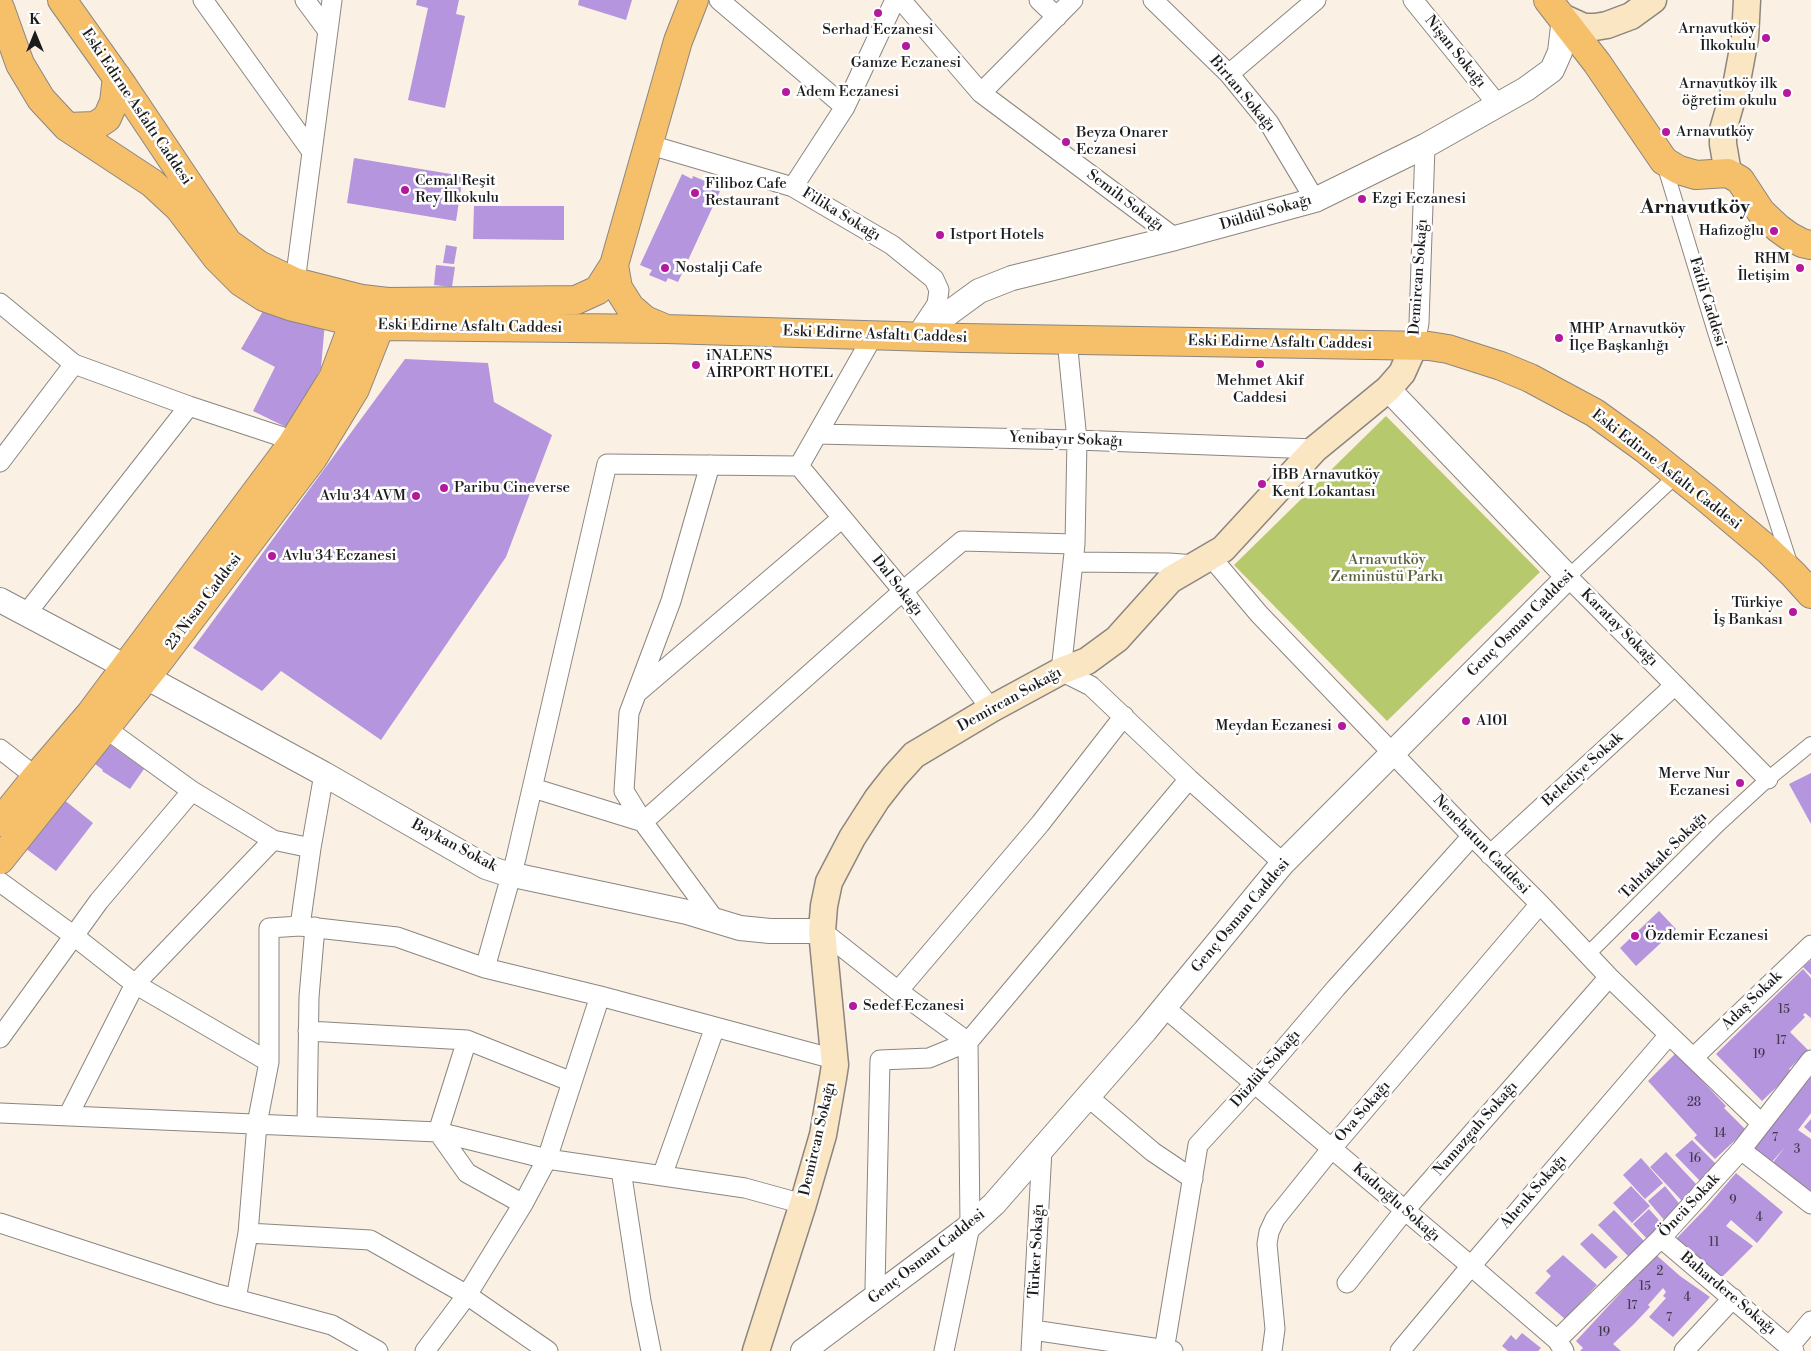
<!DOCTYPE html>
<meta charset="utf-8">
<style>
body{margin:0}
#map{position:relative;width:1811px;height:1351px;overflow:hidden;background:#faf0e3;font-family:"Libre Bodoni",serif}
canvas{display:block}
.north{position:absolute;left:10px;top:10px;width:50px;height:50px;-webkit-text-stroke:4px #fff;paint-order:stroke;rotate:0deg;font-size:14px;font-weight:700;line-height:20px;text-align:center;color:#1c1c1c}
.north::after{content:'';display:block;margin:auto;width:18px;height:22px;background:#1c1c1c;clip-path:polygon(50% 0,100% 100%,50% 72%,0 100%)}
</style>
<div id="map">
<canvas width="1811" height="1351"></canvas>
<div class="north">K</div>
</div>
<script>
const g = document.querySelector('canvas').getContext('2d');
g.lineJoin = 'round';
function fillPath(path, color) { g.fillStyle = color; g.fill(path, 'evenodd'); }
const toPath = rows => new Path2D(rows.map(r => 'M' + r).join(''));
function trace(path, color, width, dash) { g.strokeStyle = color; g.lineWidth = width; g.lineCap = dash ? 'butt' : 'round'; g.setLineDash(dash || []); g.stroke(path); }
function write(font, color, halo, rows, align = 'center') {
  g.font = font + ' "Libre Bodoni",serif'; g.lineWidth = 5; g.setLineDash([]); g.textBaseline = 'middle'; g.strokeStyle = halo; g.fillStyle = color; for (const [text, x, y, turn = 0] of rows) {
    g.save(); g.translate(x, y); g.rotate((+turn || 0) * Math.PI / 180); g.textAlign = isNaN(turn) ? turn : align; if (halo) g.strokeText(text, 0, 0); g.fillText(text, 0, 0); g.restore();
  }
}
const green = toPath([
 [1386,416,1540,572,1387,721,1234,565]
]);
const building = toPath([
 [417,0,459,0,456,14,465,16,445,108,408,100,428,8,416,5],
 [579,0,632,0,626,20,578,5],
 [354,158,463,176,456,221,347,203],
 [682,174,692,179,693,176,712,184,711,187,720,191,678,282,668,278,666,282,649,275,652,270,640,265],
 [474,206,564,206,564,240,473,239],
 [446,245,457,247,454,264,443,263],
 [436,265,455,267,452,287,434,285],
 [263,311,325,322,321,368,290,429,253,411,275,367,241,349],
 [405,359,488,363,494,402,552,435,506,557,381,740,281,671,262,691,193,648],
 [105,741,144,769,130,789,102,771,103,770,91,761],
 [1811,773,1811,824,1789,784],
 [63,799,93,823,56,871,25,848],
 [1659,911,1676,929,1636,966,1620,948],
 [1811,960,1811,975,1803,967],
 [1803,969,1811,978,1811,1018,1805,1013,1803,1015,1805,1017,1790,1032,1808,1050,1789,1069,1792,1072,1762,1101,1716,1054],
 [1676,1053,1726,1106,1724,1108,1746,1130,1715,1159,1694,1138,1697,1135,1648,1081],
 [1809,1076,1811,1078,1811,1113,1798,1130,1811,1139,1811,1194,1771,1165,1785,1147,1771,1163,1751,1147],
 [1811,1119,1811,1133,1804,1127],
 [1692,1140,1719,1167,1701,1182,1675,1155],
 [1666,1152,1697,1185,1682,1201,1650,1167],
 [1641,1158,1663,1183,1645,1199,1623,1175],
 [1736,1173,1783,1212,1757,1243,1731,1220,1726,1226,1753,1246,1721,1278,1675,1240,1706,1208],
 [1631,1186,1650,1206,1632,1223,1613,1203],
 [1665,1186,1682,1207,1665,1221,1648,1201],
 [1649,1209,1665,1227,1650,1242,1633,1224],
 [1614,1210,1646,1243,1630,1258,1598,1225],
 [1592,1233,1618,1257,1605,1269,1580,1244],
 [1654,1253,1680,1276,1710,1297,1673,1337,1649,1317,1666,1298,1663,1296,1666,1292,1663,1288,1648,1305,1650,1307,1634,1324,1613,1344,1621,1351,1580,1351,1583,1348,1576,1341,1627,1286,1625,1284],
 [1563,1255,1597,1285,1565,1319,1535,1293,1551,1276,1546,1271],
 [1522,1333,1541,1348,1538,1351,1508,1351,1502,1346,1511,1335,1516,1340]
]);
const pedestrian = toPath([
 [1664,164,1715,332,1790,563],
 [1568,577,1677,475],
 [1588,954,1719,824,1768,779,1811,744]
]);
const minor = toPath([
 [203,0,312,152],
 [305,0,328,31],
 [719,0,845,107],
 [901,0,981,93,1175,238],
 [1039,0,1057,17],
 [1153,0,1229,74,1269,123,1315,200],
 [1413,0,1498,105],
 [1229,74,1316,0],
 [981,93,1073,0],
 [647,144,793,187,892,245,934,279,939,290,937,304,919,331],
 [793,187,845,107,895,0],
 [295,282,332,0],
 [0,303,74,364,189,406,295,441],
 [1067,340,1077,440,1075,544,1061,671,1091,686,1189,779,1283,863],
 [1415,344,1419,323,1425,146],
 [817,434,1077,440,1315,449],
 [0,462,74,364],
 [710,465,671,601,629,713,624,791,643,822,715,920],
 [799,466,903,591,991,709],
 [1211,557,1259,614,1472,836,1540,904,1609,977,1761,1123],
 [1073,562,1169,563,1195,565],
 [1568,577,1768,779],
 [26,614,189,406],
 [638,692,842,518],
 [105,728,192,791,273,840,311,848],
 [0,749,36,777],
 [533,788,643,822,903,591,962,541,1075,544],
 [1490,855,1675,685],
 [0,882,74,936,135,984,269,1062],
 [300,926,311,848,324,774],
 [822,931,898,991,968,1042,970,1226,944,1351],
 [485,968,516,858,607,464,799,466,873,336],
 [898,991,1040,824,1124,716],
 [1165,1008,1471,1266,1557,1340,1564,1351],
 [308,1031,467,1040,572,1082],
 [0,1038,99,901,192,791],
 [467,1040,438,1132,467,1173,523,1204],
 [1694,1057,1811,945],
 [1087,1096,1153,1152,1193,1179],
 [0,1113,438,1132,547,1159,745,1188,803,1204],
 [68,1116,135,984,273,840],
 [307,1126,309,997,315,927],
 [1741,1150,1811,1204],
 [621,1170,641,1301,651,1351],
 [662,1176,715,1027],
 [0,1223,217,1294,332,1325,378,1351],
 [248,1233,370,1240,467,1295,548,1351],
 [1661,1238,1794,1351],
 [1347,1283,1404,1211,1609,977],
 [878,1295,875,1287,880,1060,929,1058,968,1042,1189,779],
 [236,1299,248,1233,257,1124,269,1062,269,928,300,926,397,937,485,968,600,996,834,1059],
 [1033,1330,1173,1351],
 [1557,1340,1661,1238,1741,1150,1811,1060],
 [1789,1347,1811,1321],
 [425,1351,467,1295,523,1204,547,1159,600,996],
 [1031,1351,1042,1150],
 [1164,1351,1198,1145,1255,1083,1336,988,1472,836],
 [1272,1351,1275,1329,1267,1244,1269,1232,1275,1219,1332,1148,1540,904],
 [1400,1351,1471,1266,1669,1035],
 [1684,1351,1733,1298]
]);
const tertiary = toPath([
 [916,337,979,291,1012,278,1175,238,1315,200,1425,146,1526,89,1552,70,1560,52,1564,18],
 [0,600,126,667],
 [146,677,324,774,486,867,504,873,687,912,740,928,770,931,822,931],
 [803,1351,970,1226,994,1204,1145,1031,1283,863,1568,577,1388,389]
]);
const secondary = toPath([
 [1564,18,1584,27,1595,27,1607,25,1631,16,1653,0],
 [1728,173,1723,144,1723,130,1737,81,1745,38,1747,0],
 [756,1351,803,1204,823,1135,833,1078,835,1065,822,931,824,906,829,882,852,838,877,799,895,776,914,755,991,709,1061,671,1087,661,1117,639,1170,580,1223,549,1315,449,1388,389,1402,373,1415,344]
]);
const primary = toPath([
 [62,0,123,86,228,243,259,265,295,282,362,299,388,302,576,300,598,290,614,265],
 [1548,0,1597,63,1664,161,1679,170,1696,175,1728,173,1740,180,1761,212,1778,228,1789,236,1802,243,1811,245],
 [0,8,20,64,41,99,67,127,152,183,179,208,217,258,241,282,264,297,293,307,354,322,380,326,666,329,963,338,1429,346,1448,349,1501,366,1530,378,1595,413,1645,449,1705,497,1768,550,1793,574,1811,594],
 [67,127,95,126,107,118,114,102,117,77],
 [664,328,645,320,630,307,618,288,614,265,678,41,694,0],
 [0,822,36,777,91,713,292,444,333,378,354,322],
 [0,860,155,666,313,458,355,389,380,326]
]);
const markers = [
 [878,13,5,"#b5179e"],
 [1766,38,5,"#b5179e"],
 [906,46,5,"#b5179e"],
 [786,92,5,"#b5179e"],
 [1787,93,5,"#b5179e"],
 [1666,132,5,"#b5179e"],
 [1066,142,5,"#b5179e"],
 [405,190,5,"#b5179e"],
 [695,193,5,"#b5179e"],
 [1362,199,5,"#b5179e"],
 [1774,231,5,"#b5179e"],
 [940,235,5,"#b5179e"],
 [665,268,5,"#b5179e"],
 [1800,268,5,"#b5179e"],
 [1559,338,5,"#b5179e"],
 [1260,364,5,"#b5179e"],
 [696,365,5,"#b5179e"],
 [1262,484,5,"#b5179e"],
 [444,488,5,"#b5179e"],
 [416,496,5,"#b5179e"],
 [272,556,5,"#b5179e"],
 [1793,612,5,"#b5179e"],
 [1466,721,5,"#b5179e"],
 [1342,726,5,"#b5179e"],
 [1740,783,5,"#b5179e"],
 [1635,936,5,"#b5179e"],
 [853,1006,5,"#b5179e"]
];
const numberNames = [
 ["15",1784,1010],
 ["17",1781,1041],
 ["19",1759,1055],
 ["28",1694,1103],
 ["14",1720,1134],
 ["7",1775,1138],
 ["3",1797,1150],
 ["16",1695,1159],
 ["9",1733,1201],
 ["4",1759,1218],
 ["11",1714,1243],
 ["2",1660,1272],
 ["15",1645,1287],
 ["4",1687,1298],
 ["17",1632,1306],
 ["7",1669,1318],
 ["19",1604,1333]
];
const poiNames = [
 ["Arnavutköy",1756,29,"right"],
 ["İlkokulu",1756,46,"right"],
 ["Serhad Eczanesi",878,30,"center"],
 ["Gamze Eczanesi",906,63,"center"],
 ["Arnavutköy ilk",1777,84,"right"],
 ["öğretim okulu",1777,101,"right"],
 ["Adem Eczanesi",796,92],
 ["Arnavutköy",1676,132],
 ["Beyza Onarer",1076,133],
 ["Eczanesi",1076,150],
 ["Cemal Reşit",415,181],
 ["Rey İlkokulu",415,198],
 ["Filiboz Cafe",705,184],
 ["Restaurant",705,201],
 ["Ezgi Eczanesi",1372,199],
 ["Hafizoğlu",1764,231,"right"],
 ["Istport Hotels",950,235],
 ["RHM",1790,259,"right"],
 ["İletişim",1790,276,"right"],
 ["Nostalji Cafe",675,268],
 ["MHP Arnavutköy",1569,329],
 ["İlçe Başkanlığı",1569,346],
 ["iNALENS",706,356],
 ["AİRPORT HOTEL",706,373],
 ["Mehmet Akif",1260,381,"center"],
 ["Caddesi",1260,398,"center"],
 ["İBB Arnavutköy",1272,475],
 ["Kent Lokantası",1272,492],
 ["Paribu Cineverse",454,488],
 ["Avlu 34 AVM",406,496,"right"],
 ["Avlu 34 Eczanesi",282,556],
 ["Türkiye",1783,603,"right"],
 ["İş Bankası",1783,620,"right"],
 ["A101",1476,721],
 ["Meydan Eczanesi",1332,726,"right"],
 ["Merve Nur",1730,774,"right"],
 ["Eczanesi",1730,791,"right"],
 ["Özdemir Eczanesi",1645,936],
 ["Sedef Eczanesi",863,1006]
];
const streetNames = [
 ["Nişan Sokağı",1455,52,51],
 ["Birtan Sokağı",1242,94,50],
 ["Eski Edirne Asfaltı Caddesi",136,107,56],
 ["Semih Sokağı",1125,201,37],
 ["Düldül Sokağı",1266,213,-16],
 ["Filika Sokağı",841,215,31],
 ["Demircan Sokağı",1419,277,-86],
 ["Fatih Caddesi",1707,302,73],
 ["Eski Edirne Asfaltı Caddesi",470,327,1],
 ["Eski Edirne Asfaltı Caddesi",875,335,2],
 ["Eski Edirne Asfaltı Caddesi",1280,343,1],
 ["Yenibayır Sokağı",1066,440,2],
 ["Eski Edirne Asfaltı Caddesi",1666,470,38],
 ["Dal Sokağı",897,586,52],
 ["23 Nisan Caddesi",204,602,-53],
 ["Genç Osman Caddesi",1521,624,-45],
 ["Karatay Sokağı",1619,628,45],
 ["Demircan Sokağı",1010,700,-29],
 ["Belediye Sokak",1583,770,-42],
 ["Nenehatun Caddesi",1481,845,46],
 ["Baykan Sokak",454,846,28],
 ["Tahtakale Sokağı",1664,856,-45],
 ["Genç Osman Caddesi",1241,916,-50],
 ["Adaş Sokak",1752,1001,-44],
 ["Düzlük Sokağı",1266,1069,-49],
 ["Ova Sokağı",1363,1112,-49],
 ["Namazgah Sokağı",1476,1129,-49],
 ["Demircan Sokağı",818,1139,-77],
 ["Ahenk Sokağı",1534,1192,-49],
 ["Kadıoğlu Sokağı",1396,1203,41],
 ["Öncü Sokak",1690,1206,-47],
 ["Türker Sokağı",1037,1251,-87],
 ["Genç Osman Caddesi",927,1257,-38],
 ["Bahardere Sokağı",1728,1294,40]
];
const parkNames = [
 ["Arnavutköy",1387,560],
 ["Zeminüstü Parkı",1387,577]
];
const districtNames = [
 ["Arnavutköy",1695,208]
];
fillPath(green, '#b6c96d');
fillPath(building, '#b495de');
trace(pedestrian, '#8b8680', 16);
trace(minor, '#8b8680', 21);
trace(tertiary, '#8b8680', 26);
trace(secondary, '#8b8680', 29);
trace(primary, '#8b8680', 30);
trace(pedestrian, '#fff', 14);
trace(minor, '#fff', 19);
trace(tertiary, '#fff', 24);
trace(secondary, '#fbe6c4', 26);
trace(primary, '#f6c06b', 28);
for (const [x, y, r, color] of markers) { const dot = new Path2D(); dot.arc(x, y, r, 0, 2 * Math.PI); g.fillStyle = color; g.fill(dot); trace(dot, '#fff', 2); }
write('12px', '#423a4c', null, numberNames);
write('15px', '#1c1c1c', '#fff', poiNames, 'left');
write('15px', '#1c1c1c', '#fff', streetNames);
write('15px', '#5a613c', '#fff', parkNames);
write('bold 20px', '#1c1c1c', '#fff', districtNames);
</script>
